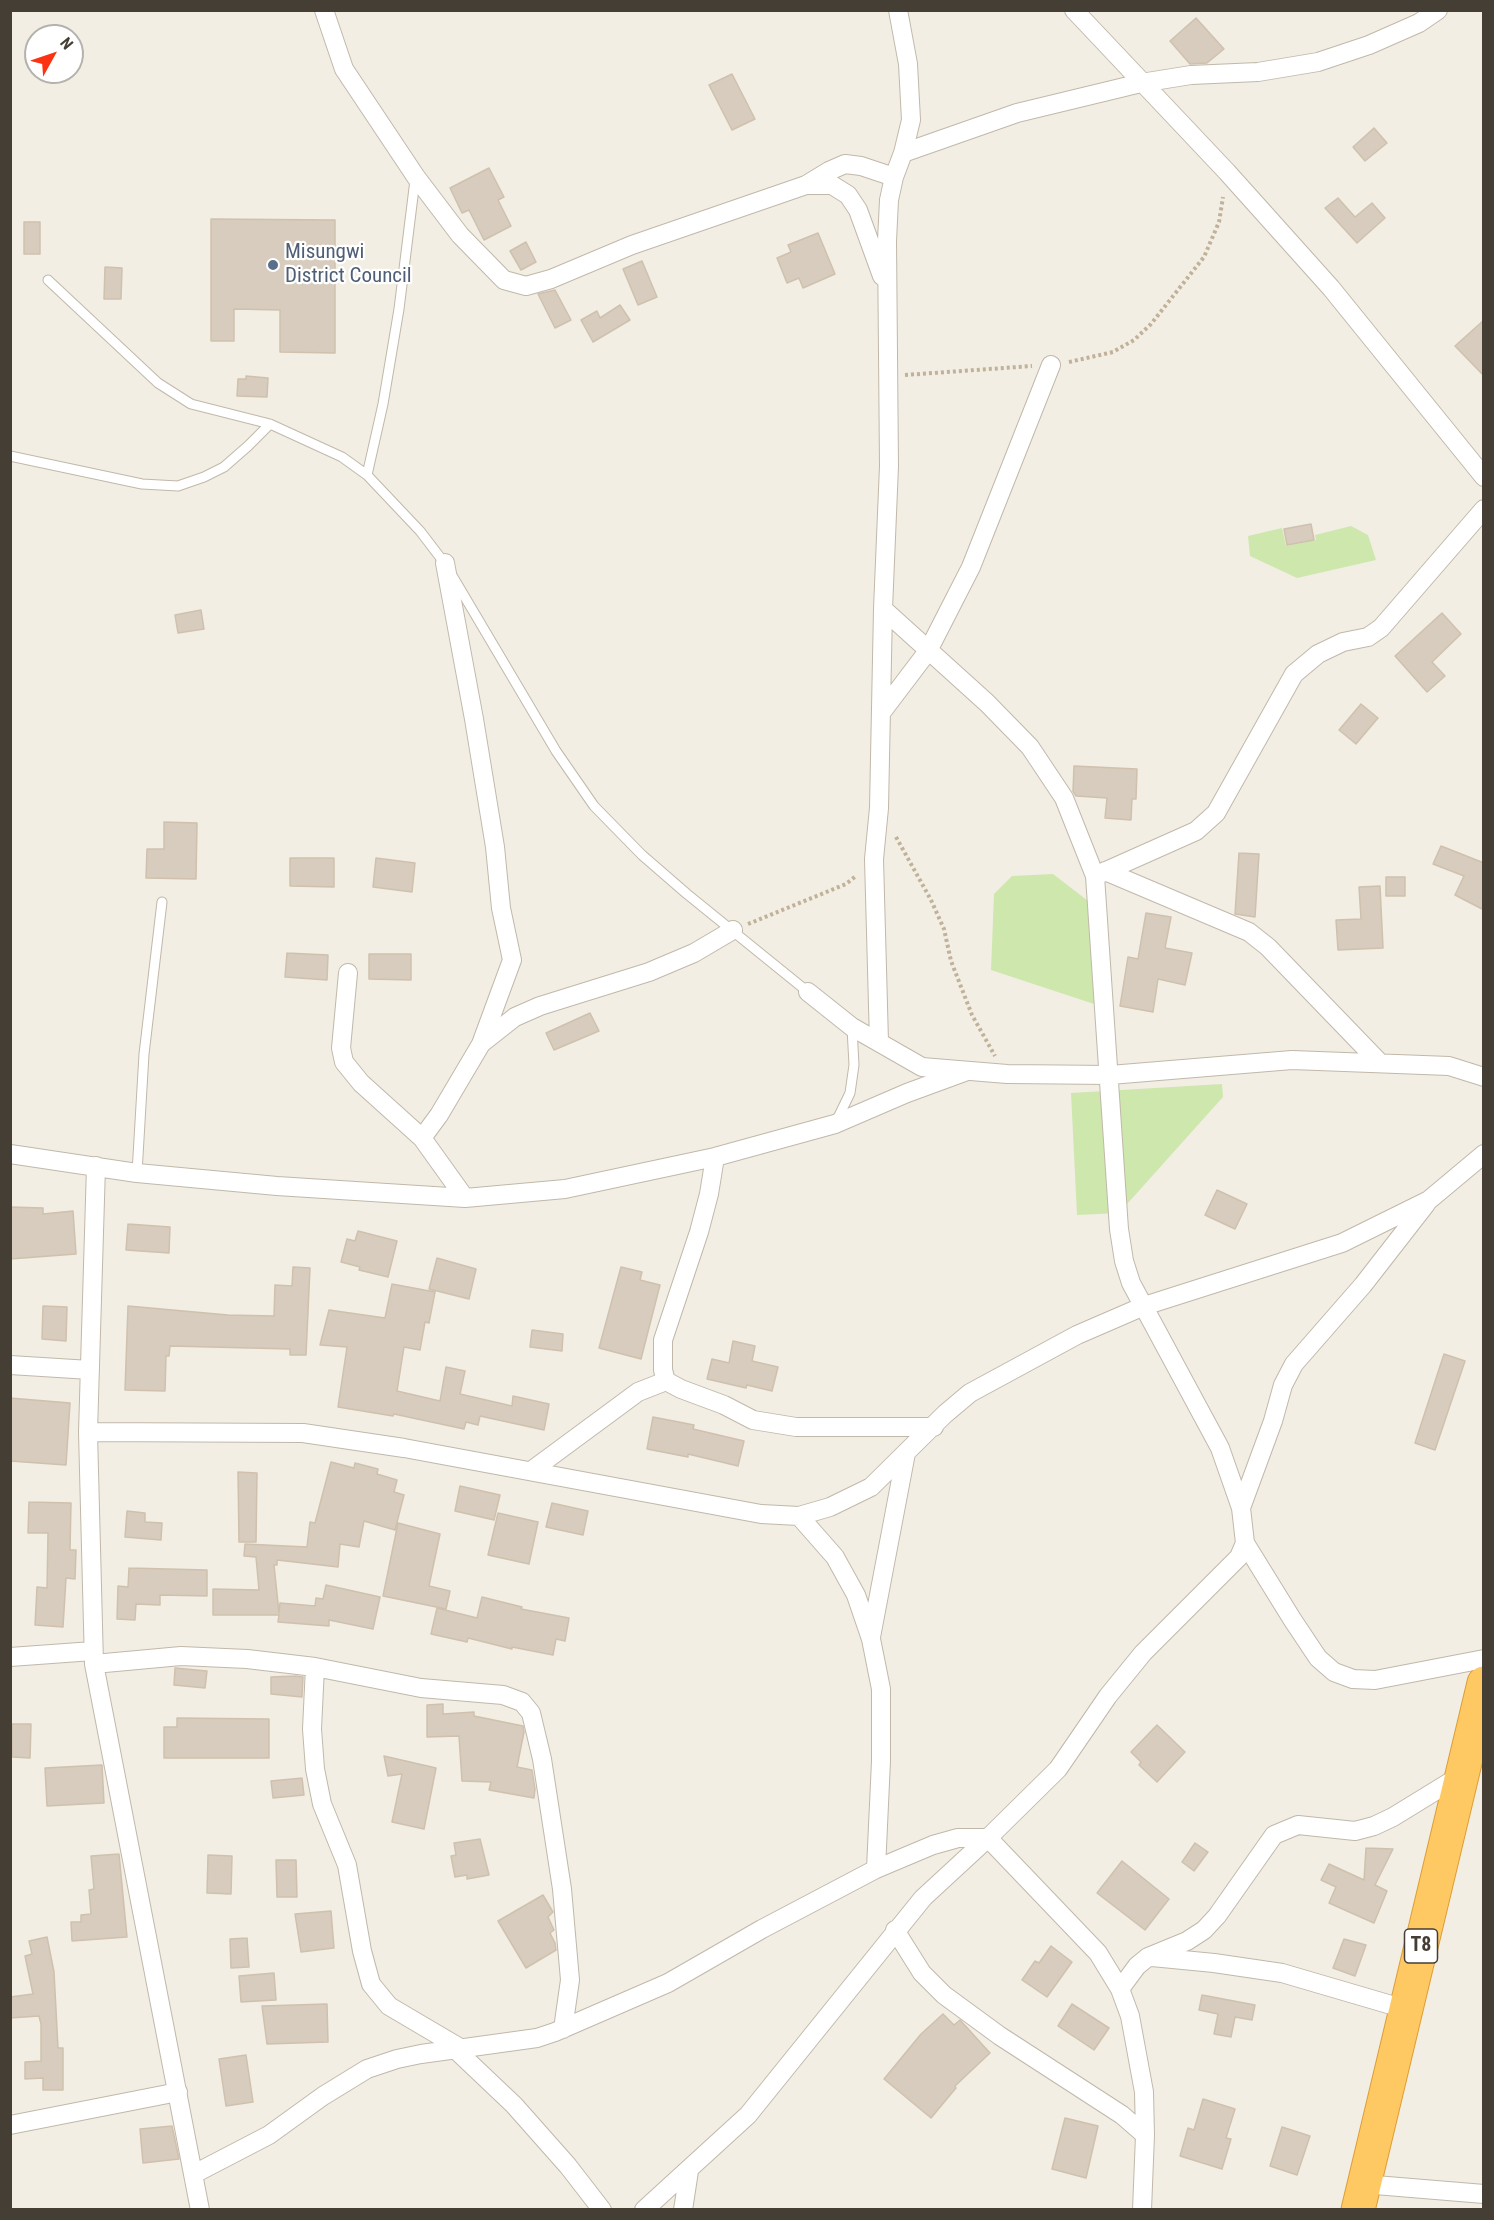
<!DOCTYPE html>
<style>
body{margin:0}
#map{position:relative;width:1494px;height:2220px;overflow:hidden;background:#f2eee4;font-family:"Roboto Condensed",sans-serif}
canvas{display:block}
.frame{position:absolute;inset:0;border:12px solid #453e34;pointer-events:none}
.north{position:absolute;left:24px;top:24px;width:60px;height:60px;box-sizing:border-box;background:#fff;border:2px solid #b5b2ae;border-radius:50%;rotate:50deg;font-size:16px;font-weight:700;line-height:24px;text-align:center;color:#453e34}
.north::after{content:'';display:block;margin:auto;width:21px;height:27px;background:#fb3313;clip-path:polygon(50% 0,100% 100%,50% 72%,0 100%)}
</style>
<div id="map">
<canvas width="1494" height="2220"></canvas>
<div class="frame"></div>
<div class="north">N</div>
</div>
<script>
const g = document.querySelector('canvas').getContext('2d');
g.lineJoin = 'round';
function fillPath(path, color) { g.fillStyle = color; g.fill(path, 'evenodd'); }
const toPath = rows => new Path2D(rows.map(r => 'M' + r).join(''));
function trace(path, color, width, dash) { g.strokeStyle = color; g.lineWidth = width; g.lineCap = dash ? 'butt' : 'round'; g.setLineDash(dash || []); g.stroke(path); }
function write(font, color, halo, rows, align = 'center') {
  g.font = font + ' "Roboto Condensed",sans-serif'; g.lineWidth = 4.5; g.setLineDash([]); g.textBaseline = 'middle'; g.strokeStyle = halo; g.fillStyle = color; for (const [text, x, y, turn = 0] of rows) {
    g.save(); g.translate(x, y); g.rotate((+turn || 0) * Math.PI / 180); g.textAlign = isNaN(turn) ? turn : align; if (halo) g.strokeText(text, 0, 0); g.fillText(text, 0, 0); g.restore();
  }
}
const green = toPath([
 [1351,526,1368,535,1376,560,1297,578,1250,556,1248,536,1282,528,1286,546,1316,540,1315,535],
 [1053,874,1092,904,1094,1004,991,970,994,894,1012,876],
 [1222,1084,1223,1097,1119,1213,1077,1215,1071,1093]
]);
const building = toPath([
 [1196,18,1224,49,1207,63,1190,64,1170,41,1196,18],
 [732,74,755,119,732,130,709,85,732,74],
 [1374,128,1387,143,1365,161,1353,147,1374,128],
 [489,168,504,197,498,200,511,226,484,240,469,210,462,213,450,188,489,168],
 [1338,198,1355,217,1372,203,1385,218,1357,243,1325,208,1338,198],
 [211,219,335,220,335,353,280,352,280,310,234,309,234,341,211,341,211,219],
 [24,222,40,222,40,254,24,254,24,222],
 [818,233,835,274,803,288,799,278,787,283,777,258,791,252,788,245,818,233],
 [526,242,536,262,521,270,510,251,526,242],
 [642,261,657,297,638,305,623,269,642,261],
 [105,267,122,268,121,299,104,299,105,267],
 [555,290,571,320,555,328,538,294,555,290],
 [620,305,630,320,593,342,581,320,597,311,600,318,620,305],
 [1484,320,1484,376,1455,346,1484,320],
 [246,376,268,378,267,397,237,396,238,379,246,379,246,376],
 [1311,524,1314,540,1287,545,1284,529,1311,524],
 [201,610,204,629,178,633,175,615,201,610],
 [1442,613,1461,634,1432,662,1445,676,1427,692,1395,656,1442,613],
 [1361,704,1378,718,1356,744,1339,730,1361,704],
 [1074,766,1137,769,1136,799,1132,799,1131,820,1105,818,1107,798,1076,796,1073,791,1074,766],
 [164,822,197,823,196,879,146,878,147,849,164,849,164,822],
 [1441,846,1484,863,1484,910,1455,895,1464,876,1433,864,1441,846],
 [1239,853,1259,854,1255,917,1235,914,1239,853],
 [290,858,334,858,334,887,290,886,290,858],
 [376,858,415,863,412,892,373,887,376,858],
 [1386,877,1405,877,1405,896,1386,896,1386,877],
 [1380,886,1383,948,1338,950,1336,920,1361,919,1359,887,1380,886],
 [1146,913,1171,917,1165,948,1192,953,1185,985,1158,979,1153,1012,1120,1006,1128,957,1138,959,1146,913],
 [287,953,328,955,327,980,285,977,287,953],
 [369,954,411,954,411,980,369,979,369,954],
 [590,1013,599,1031,554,1050,546,1033,590,1013],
 [1217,1190,1247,1204,1235,1229,1205,1215,1217,1190],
 [10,1207,43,1208,43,1214,73,1211,76,1254,10,1259,10,1207],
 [128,1224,170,1227,169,1253,126,1250,128,1224],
 [358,1231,397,1241,388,1277,359,1270,360,1267,341,1262,347,1239,355,1241,358,1231],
 [437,1258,476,1269,469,1299,429,1289,437,1258],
 [293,1267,310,1268,306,1355,290,1355,290,1349,170,1346,169,1356,166,1356,165,1391,125,1390,128,1306,228,1315,274,1316,275,1285,292,1286,293,1267],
 [621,1267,642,1272,640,1280,660,1285,641,1359,599,1348,621,1267],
 [392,1284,435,1292,429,1323,425,1322,420,1350,404,1347,397,1391,440,1401,446,1367,465,1371,460,1394,512,1406,513,1396,549,1404,544,1430,480,1416,478,1425,466,1422,464,1429,394,1414,393,1416,338,1407,347,1347,320,1345,329,1310,385,1318,392,1284],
 [43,1306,67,1307,66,1341,42,1339,43,1306],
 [532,1330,563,1334,562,1351,530,1347,532,1330],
 [733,1341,755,1346,752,1361,778,1367,772,1391,747,1385,746,1388,707,1379,712,1359,729,1363,733,1341],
 [1444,1354,1465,1361,1435,1450,1415,1443,1444,1354],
 [10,1398,70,1403,66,1465,10,1461,10,1398],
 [653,1417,694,1425,693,1429,744,1441,738,1466,688,1454,688,1457,647,1449,653,1417],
 [331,1462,354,1468,355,1463,378,1469,377,1474,397,1480,394,1492,404,1495,395,1530,364,1521,359,1547,340,1544,338,1567,277,1560,277,1565,274,1565,279,1613,280,1603,315,1606,316,1598,323,1599,326,1585,380,1597,373,1629,329,1620,329,1626,278,1622,279,1615,213,1615,213,1589,259,1590,256,1557,244,1556,245,1544,307,1547,310,1522,315,1523,331,1462],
 [238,1472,257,1473,256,1542,239,1542,238,1472],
 [460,1486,500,1495,494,1520,455,1511,460,1486],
 [29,1502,71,1503,70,1550,76,1550,75,1579,66,1578,63,1627,35,1625,37,1587,47,1588,48,1533,28,1533,29,1502],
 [552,1503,588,1511,583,1535,546,1527,552,1503],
 [127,1511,145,1513,145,1522,162,1523,161,1540,125,1537,127,1511],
 [498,1513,538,1522,529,1564,488,1555,498,1513],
 [398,1523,440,1534,429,1586,450,1591,446,1609,383,1596,398,1523],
 [129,1568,207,1570,207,1596,160,1595,160,1605,136,1604,135,1620,117,1619,118,1586,128,1587,129,1568],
 [482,1597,522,1607,521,1609,569,1618,565,1641,556,1639,553,1655,512,1647,512,1649,468,1638,467,1642,431,1634,437,1608,477,1618,482,1597],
 [175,1668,207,1671,205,1688,174,1685,175,1668],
 [295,1676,303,1677,302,1697,271,1694,271,1677,295,1676],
 [443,1704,443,1714,474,1712,474,1716,523,1726,524,1732,517,1767,532,1770,535,1789,534,1798,489,1790,491,1782,462,1781,459,1736,427,1737,427,1705,443,1704],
 [177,1718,269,1719,269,1758,164,1758,164,1727,177,1727,177,1718],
 [12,1724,31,1724,30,1758,12,1757,12,1724],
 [1157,1725,1185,1752,1157,1782,1139,1765,1141,1762,1131,1752,1157,1725],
 [384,1756,436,1768,424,1829,392,1822,402,1774,388,1776,384,1756],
 [102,1765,104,1803,47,1806,45,1768,102,1765],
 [302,1778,304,1795,273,1798,271,1781,302,1778],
 [480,1839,489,1875,467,1879,467,1875,455,1877,451,1856,456,1855,454,1843,480,1839],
 [1195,1843,1208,1852,1194,1871,1182,1862,1195,1843],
 [1366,1848,1393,1849,1375,1885,1387,1891,1374,1923,1329,1903,1336,1887,1321,1880,1329,1864,1364,1880,1366,1848],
 [119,1854,127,1937,72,1941,71,1922,81,1922,81,1915,91,1914,89,1890,94,1889,91,1856,119,1854],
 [208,1855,232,1856,231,1894,207,1893,208,1855],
 [276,1860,296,1860,297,1897,277,1897,276,1860],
 [1122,1861,1169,1899,1145,1930,1097,1893,1122,1861],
 [543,1895,553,1912,548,1917,554,1930,550,1933,555,1943,556,1950,526,1968,498,1921,543,1895],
 [331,1911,334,1948,301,1952,295,1914,331,1911],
 [47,1937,54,1972,58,2048,63,2048,63,2090,43,2090,43,2078,25,2079,25,2062,41,2061,41,2024,39,2016,10,2018,10,1997,33,1994,25,1956,32,1954,29,1941,47,1937],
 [247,1938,249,1967,231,1968,230,1939,247,1938],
 [1344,1939,1366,1945,1355,1976,1333,1968,1344,1939],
 [1051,1946,1072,1962,1047,1997,1022,1980,1035,1961,1039,1963,1051,1946],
 [274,1973,276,2000,241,2002,239,1976,274,1973],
 [1202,1995,1255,2005,1252,2020,1235,2017,1231,2037,1214,2034,1218,2014,1199,2010,1202,1995],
 [327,2004,328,2042,267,2044,262,2006,327,2004],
 [1072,2004,1109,2028,1094,2050,1058,2026,1072,2004],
 [943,2014,954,2025,960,2020,990,2053,955,2086,956,2088,931,2118,884,2079,921,2034,943,2014],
 [246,2055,253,2102,226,2106,219,2059,246,2055],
 [1203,2099,1235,2109,1226,2138,1231,2139,1222,2169,1180,2156,1188,2128,1194,2130,1203,2099],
 [1065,2118,1098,2126,1086,2178,1052,2169,1065,2118],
 [172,2126,179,2159,143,2163,140,2129,172,2126],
 [1282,2127,1310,2136,1297,2175,1270,2166,1282,2127]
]);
const path = toPath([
 [1069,362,1113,352,1134,340,1151,324,1204,257,1219,222,1223,197],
 [905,375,1032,366],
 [896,837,931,900,944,929,951,961,972,1015,995,1056],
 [748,924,846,884,856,876]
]);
const lane = toPath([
 [48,280,158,383,191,404,270,424,342,457,367,475,420,531,446,565],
 [10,456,142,484,178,486,204,477,224,467,248,446,270,424],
 [367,475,383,404,399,309,415,180],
 [453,577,556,751,594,806,642,855,687,894,808,992],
 [836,1122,850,1093,854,1065,852,1028],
 [137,1173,144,1054,162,902]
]);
const street = toPath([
 [324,10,344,69,416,177,460,235,504,280,526,286,551,279,632,245,806,185,832,185,848,195,858,210,882,276],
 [1074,10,1227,172,1331,288,1484,477],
 [903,153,1017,113,1141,83,1191,75,1258,72,1318,62,1369,45,1419,23,1438,10],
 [806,185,829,171,845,164,861,166,894,177],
 [881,713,928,651,971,567,1051,365],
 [1105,871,1249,932,1268,947,1380,1063],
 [1095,876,1196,831,1216,813,1294,674,1318,654,1343,642,1368,637,1381,628,1484,509],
 [348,973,341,1048,344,1062,361,1083,422,1138,465,1198],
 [808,992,852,1027,922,1067,1007,1074,1110,1075,1292,1060,1449,1066,1484,1077],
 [879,1042,874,859,879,808,883,609,889,466,887,241,889,200,894,177,903,153,911,120,908,64,898,10],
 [482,1043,515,1017,540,1006,649,972,694,953,733,930],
 [422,1138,439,1115,481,1044,512,960,501,908,495,847,474,719,445,563],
 [10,1154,137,1173,277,1186,465,1198,565,1189,715,1157,835,1124,907,1093,967,1071],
 [715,1157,709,1194,699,1232,663,1340,663,1370,666,1381,681,1389,724,1405,753,1420,796,1427,934,1427],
 [96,1166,88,1432,94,1664,200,2210],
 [10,1365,90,1370],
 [88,1432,303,1433,404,1448,761,1514,799,1516,830,1507,871,1487,945,1414,970,1393,1077,1335,1144,1306,1342,1243,1429,1200,1484,1154],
 [531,1471,638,1392,666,1381],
 [1241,1508,1273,1421,1283,1385,1294,1364,1363,1285,1426,1204],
 [799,1516,835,1557,856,1595,871,1639,881,1689,881,1761,876,1869],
 [1245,1543,1292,1619,1318,1658,1334,1672,1353,1679,1375,1680,1484,1659],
 [871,1637,906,1453],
 [10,1657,93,1651],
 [94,1664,181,1656,247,1659,315,1667,421,1688,503,1695,522,1702,531,1713,542,1759,562,1889,570,1980,563,2029],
 [315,1667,312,1729,315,1769,322,1804,347,1865,362,1951,371,1984,389,2006,462,2049],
 [895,1930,922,1973,944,1995,1000,2036,1122,2115,1145,2135],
 [1152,1957,1214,1963,1282,1973,1405,2009],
 [1120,1989,1137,1966,1148,1957,1187,1941,1204,1930,1217,1916,1274,1835,1298,1825,1355,1831,1374,1826,1393,1817,1463,1774],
 [456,2050,514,2105,568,2166,602,2210],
 [10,2125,178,2092],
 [194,2174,269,2135,323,2096,367,2069,397,2059,421,2054,537,2038,555,2032,668,1983,762,1929,876,1869,933,1845,958,1838,988,1838,1098,1953,1120,1989,1130,2016,1144,2092,1145,2135,1142,2210],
 [1363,2184,1484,2194],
 [644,2210,748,2115,923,1898,988,1838,1058,1769,1108,1696,1143,1653,1239,1557,1245,1543,1241,1508,1220,1448,1131,1283,1124,1261,1119,1229,1095,876,1064,798,1030,747,987,703,883,609],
 [683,2210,689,2171]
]);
const highway = toPath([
 [1358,2210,1484,1683]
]);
const markers = [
 [273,265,6,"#5c6f8a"]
];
const shields = [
 [1421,1946,33]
];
const shieldNames = [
 ["T8",1421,1946]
];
const serviceNames = [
 ["Misungwi",285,253],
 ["District Council",285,277]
];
fillPath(green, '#cee7ad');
fillPath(building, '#d7ccbd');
trace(building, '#cfc1ad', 1.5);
trace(lane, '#c1b8aa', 11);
trace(street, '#c1b8aa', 20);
trace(highway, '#de9d33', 35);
trace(path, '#c0b198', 4, [3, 3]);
trace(lane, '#fff', 9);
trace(street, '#fff', 18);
trace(highway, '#fec963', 33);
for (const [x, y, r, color] of markers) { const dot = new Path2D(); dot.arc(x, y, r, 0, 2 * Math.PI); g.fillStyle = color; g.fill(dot); trace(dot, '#fff', 2); }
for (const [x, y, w] of shields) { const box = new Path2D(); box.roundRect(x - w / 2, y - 17, w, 34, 4.5); g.fillStyle = '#fff'; g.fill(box); trace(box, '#453e34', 1.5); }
write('bold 20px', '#453e34', null, shieldNames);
write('21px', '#4e5e75', '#fff', serviceNames, 'left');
</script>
